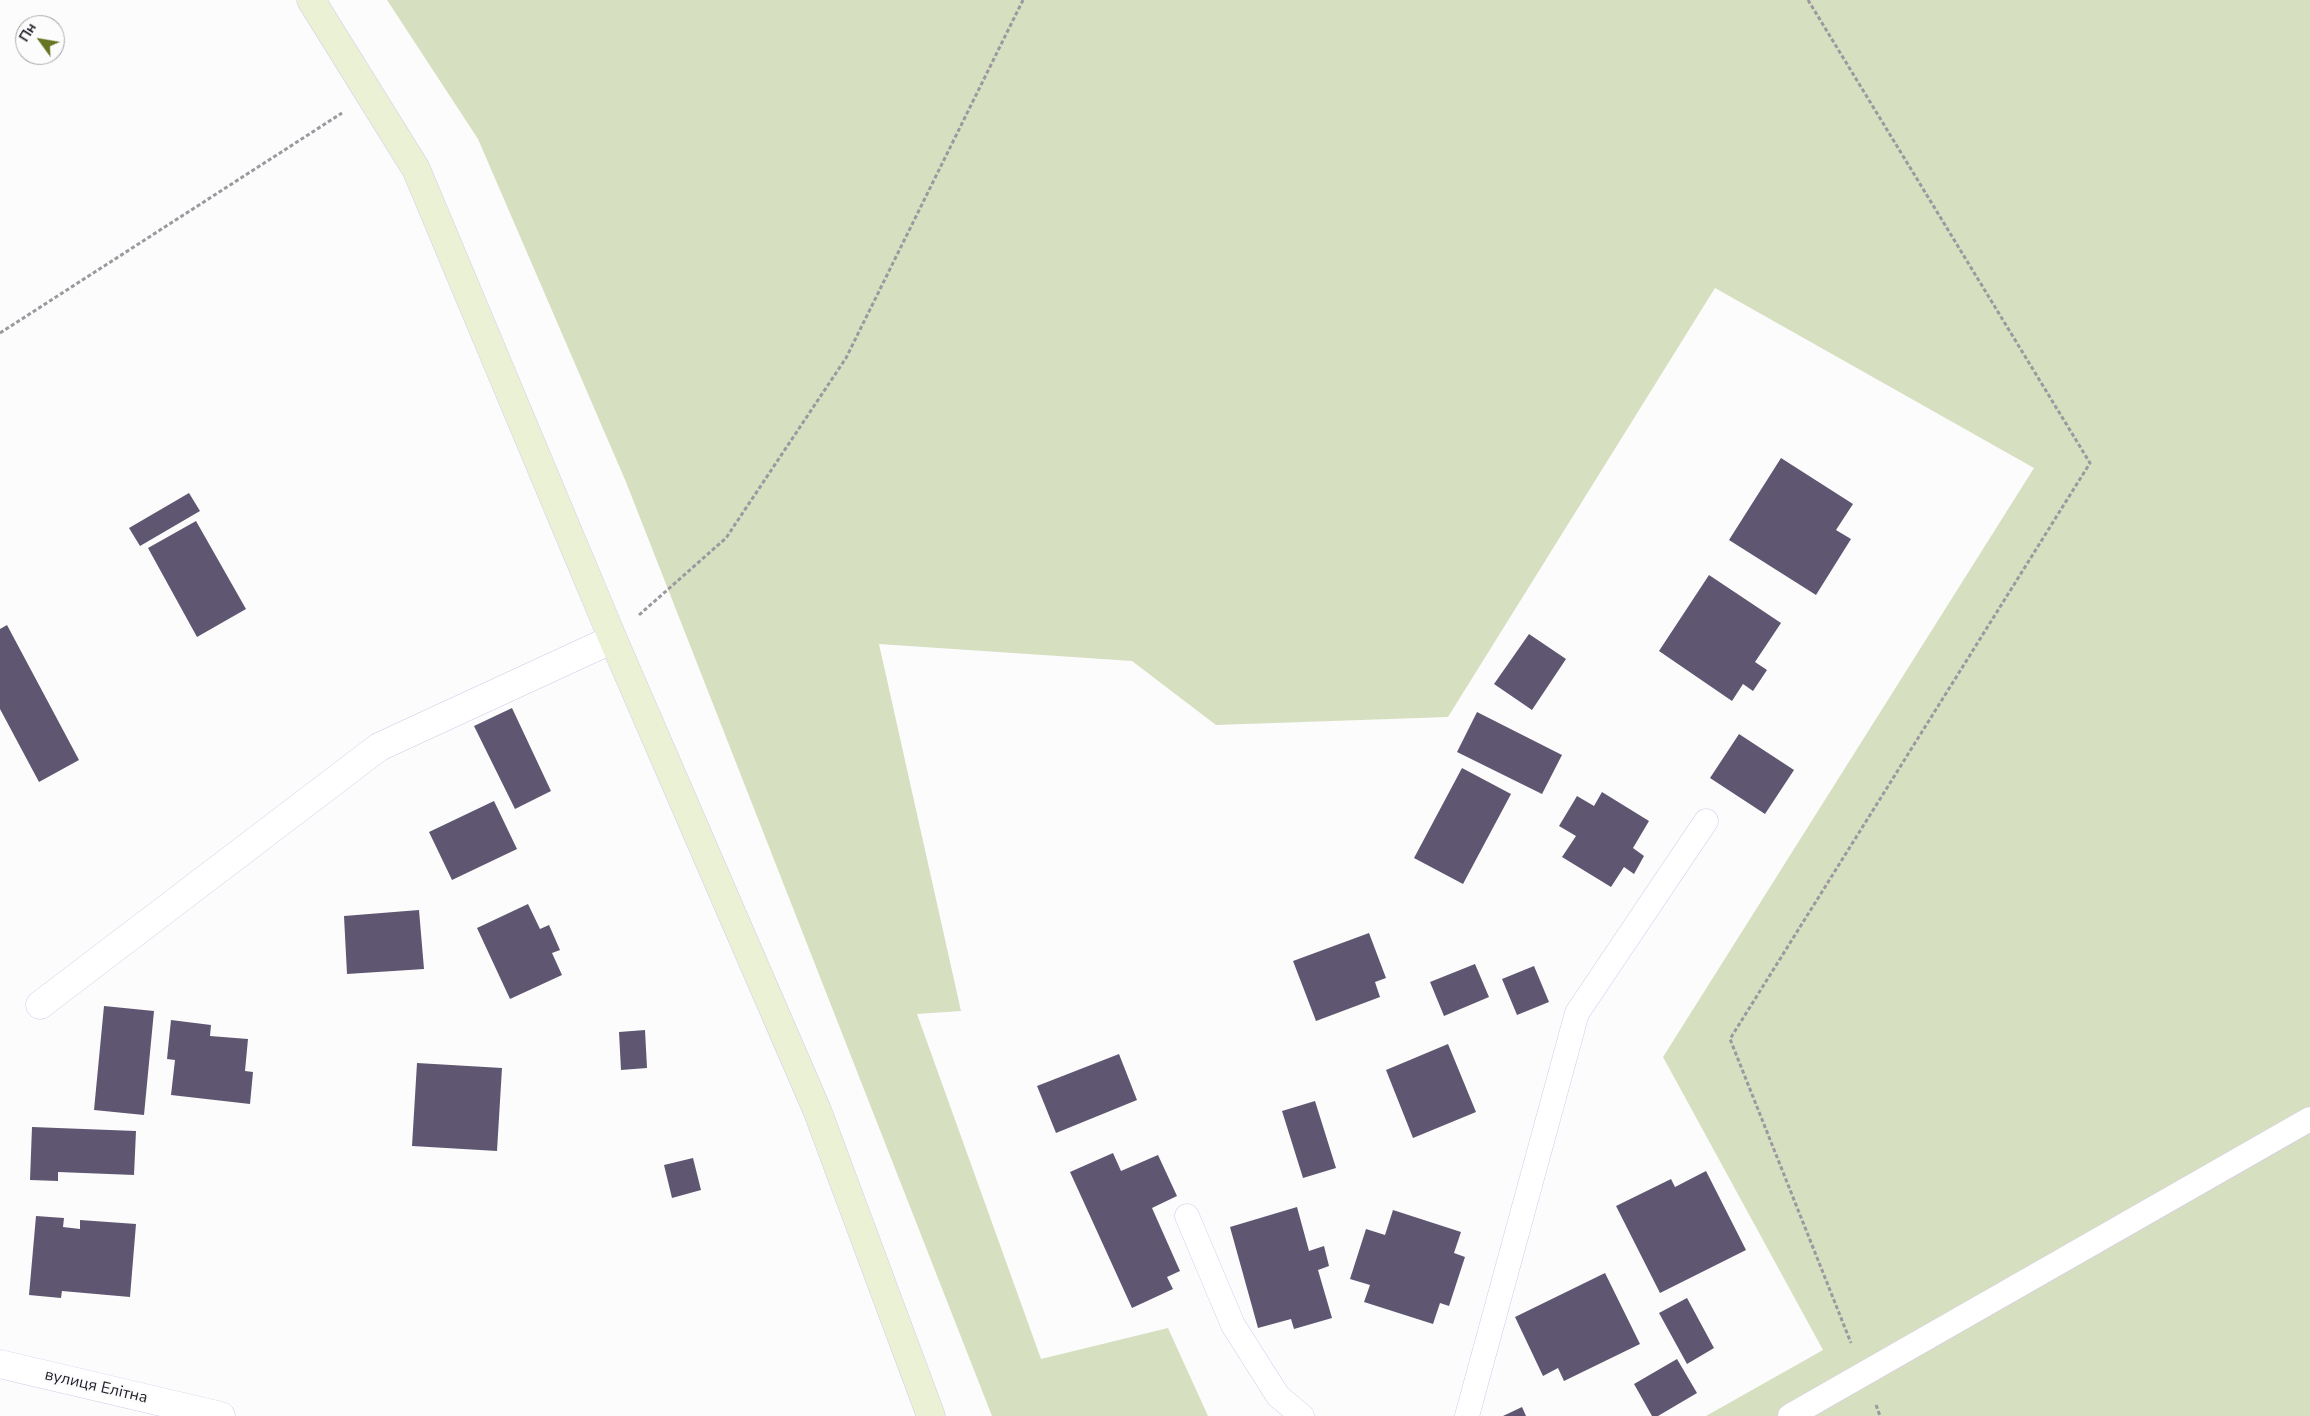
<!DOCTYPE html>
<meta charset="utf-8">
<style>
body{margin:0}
#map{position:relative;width:2310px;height:1416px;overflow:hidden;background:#fcfcfc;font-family:"Nunito Sans",sans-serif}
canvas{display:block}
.north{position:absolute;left:15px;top:15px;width:50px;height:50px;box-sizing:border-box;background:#fcfcfc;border:1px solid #a5a3a8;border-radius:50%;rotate:302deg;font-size:14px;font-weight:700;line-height:20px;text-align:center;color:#221e2a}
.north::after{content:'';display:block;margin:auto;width:18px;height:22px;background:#657522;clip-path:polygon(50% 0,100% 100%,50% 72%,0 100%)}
</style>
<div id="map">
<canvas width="2310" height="1416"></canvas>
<div class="north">Пн</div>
</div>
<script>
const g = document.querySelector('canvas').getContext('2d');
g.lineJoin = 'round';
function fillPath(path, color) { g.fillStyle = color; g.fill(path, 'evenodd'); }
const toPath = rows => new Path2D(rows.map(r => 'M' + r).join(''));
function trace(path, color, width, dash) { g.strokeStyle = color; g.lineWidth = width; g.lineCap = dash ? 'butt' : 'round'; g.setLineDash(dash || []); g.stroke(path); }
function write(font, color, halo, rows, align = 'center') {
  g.font = font + ' "Nunito Sans",sans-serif'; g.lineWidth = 5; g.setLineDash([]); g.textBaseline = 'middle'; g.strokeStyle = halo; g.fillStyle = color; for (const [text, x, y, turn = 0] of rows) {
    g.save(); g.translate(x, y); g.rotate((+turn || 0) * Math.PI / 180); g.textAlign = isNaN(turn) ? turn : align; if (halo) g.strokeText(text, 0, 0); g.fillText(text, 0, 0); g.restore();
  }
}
const green = toPath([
 [387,0,2310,0,2310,1416,1706,1416,1823,1350,1663,1057,2034,468,1715,288,1448,717,1216,725,1132,661,879,644,961,1011,917,1014,1041,1359,1168,1328,1208,1416,992,1416,626,482,478,139]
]);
const building = toPath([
 [1781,458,1853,504,1836,530,1851,539,1816,595,1729,540],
 [189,493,200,511,140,546,129,528],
 [196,521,246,609,197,637,148,548],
 [1709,575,1781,623,1755,662,1767,670,1753,691,1743,684,1732,701,1659,651],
 [7,625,79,760,39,782,0,709,0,629],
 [1529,634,1566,659,1532,710,1494,684],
 [512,708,551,791,515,809,474,726],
 [1477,712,1562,755,1542,794,1457,752],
 [1739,734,1794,770,1765,814,1710,778],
 [1462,768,1511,794,1463,884,1414,858],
 [1602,792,1649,821,1633,848,1644,856,1634,874,1624,867,1611,887,1562,857,1576,836,1559,826,1577,796,1594,806],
 [494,801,517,849,452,880,429,832],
 [528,904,540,929,549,925,560,950,552,953,562,975,510,999,477,928],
 [419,910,424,969,347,974,344,916],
 [1369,933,1386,978,1375,982,1380,997,1316,1021,1293,961],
 [1475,964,1489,997,1444,1016,1430,982],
 [1534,966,1549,1002,1517,1015,1502,979],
 [104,1006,154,1011,144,1115,94,1110],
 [171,1020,211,1025,210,1036,248,1039,245,1071,253,1072,250,1104,171,1095,175,1060,167,1059],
 [645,1030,647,1068,621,1070,619,1032],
 [1448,1044,1476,1112,1413,1138,1386,1070],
 [1119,1054,1137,1100,1056,1133,1037,1086],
 [417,1063,502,1068,497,1151,412,1146],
 [1315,1101,1336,1168,1303,1178,1282,1111],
 [32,1127,136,1131,134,1175,58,1172,58,1181,30,1180],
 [1113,1153,1121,1171,1158,1155,1177,1196,1152,1208,1180,1271,1167,1277,1173,1289,1132,1308,1070,1172],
 [693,1158,701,1190,672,1198,664,1165],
 [1706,1171,1746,1250,1660,1293,1616,1206,1671,1179,1675,1187],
 [1297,1207,1309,1251,1324,1246,1329,1266,1318,1270,1332,1318,1294,1329,1291,1319,1258,1328,1230,1227],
 [1393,1210,1461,1232,1454,1253,1465,1257,1449,1306,1440,1303,1433,1324,1364,1302,1370,1285,1350,1279,1366,1229,1385,1235],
 [36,1216,64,1218,63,1227,80,1229,80,1220,136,1224,130,1297,62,1291,61,1298,29,1295],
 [1605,1273,1640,1344,1564,1381,1558,1368,1543,1376,1515,1317],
 [1687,1298,1714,1348,1687,1364,1659,1313],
 [1677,1359,1697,1393,1658,1416,1652,1416,1634,1384],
 [1522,1407,1526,1416,1503,1416]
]);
const path = toPath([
 [1808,0,2090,463,1730,1039,1851,1343],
 [0,333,342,113],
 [639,615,726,538,846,358,1023,0],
 [1876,1405,1880,1416]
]);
const service = toPath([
 [1187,1216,1233,1325,1278,1396,1302,1416],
 [1467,1416,1577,1013,1706,821],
 [1790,1416,2310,1119]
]);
const minor = toPath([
 [40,1005,379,747,613,639],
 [0,1364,221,1416]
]);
const secondary = toPath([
 [311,0,416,169,613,639,817,1110,931,1416]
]);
const streetNames = [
 ["вулиця Елітна",96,1387,13]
];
fillPath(green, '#d7dfc1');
fillPath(building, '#5f5771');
trace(service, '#d2c8e9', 25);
trace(minor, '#d2c8e9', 29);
trace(secondary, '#d2c8e9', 29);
trace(path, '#9b999f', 3, [4, 2.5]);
trace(service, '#fff', 24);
trace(minor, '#fff', 28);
trace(secondary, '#ebf1d5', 28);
write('16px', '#221e2a', '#fcfcfc', streetNames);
</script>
